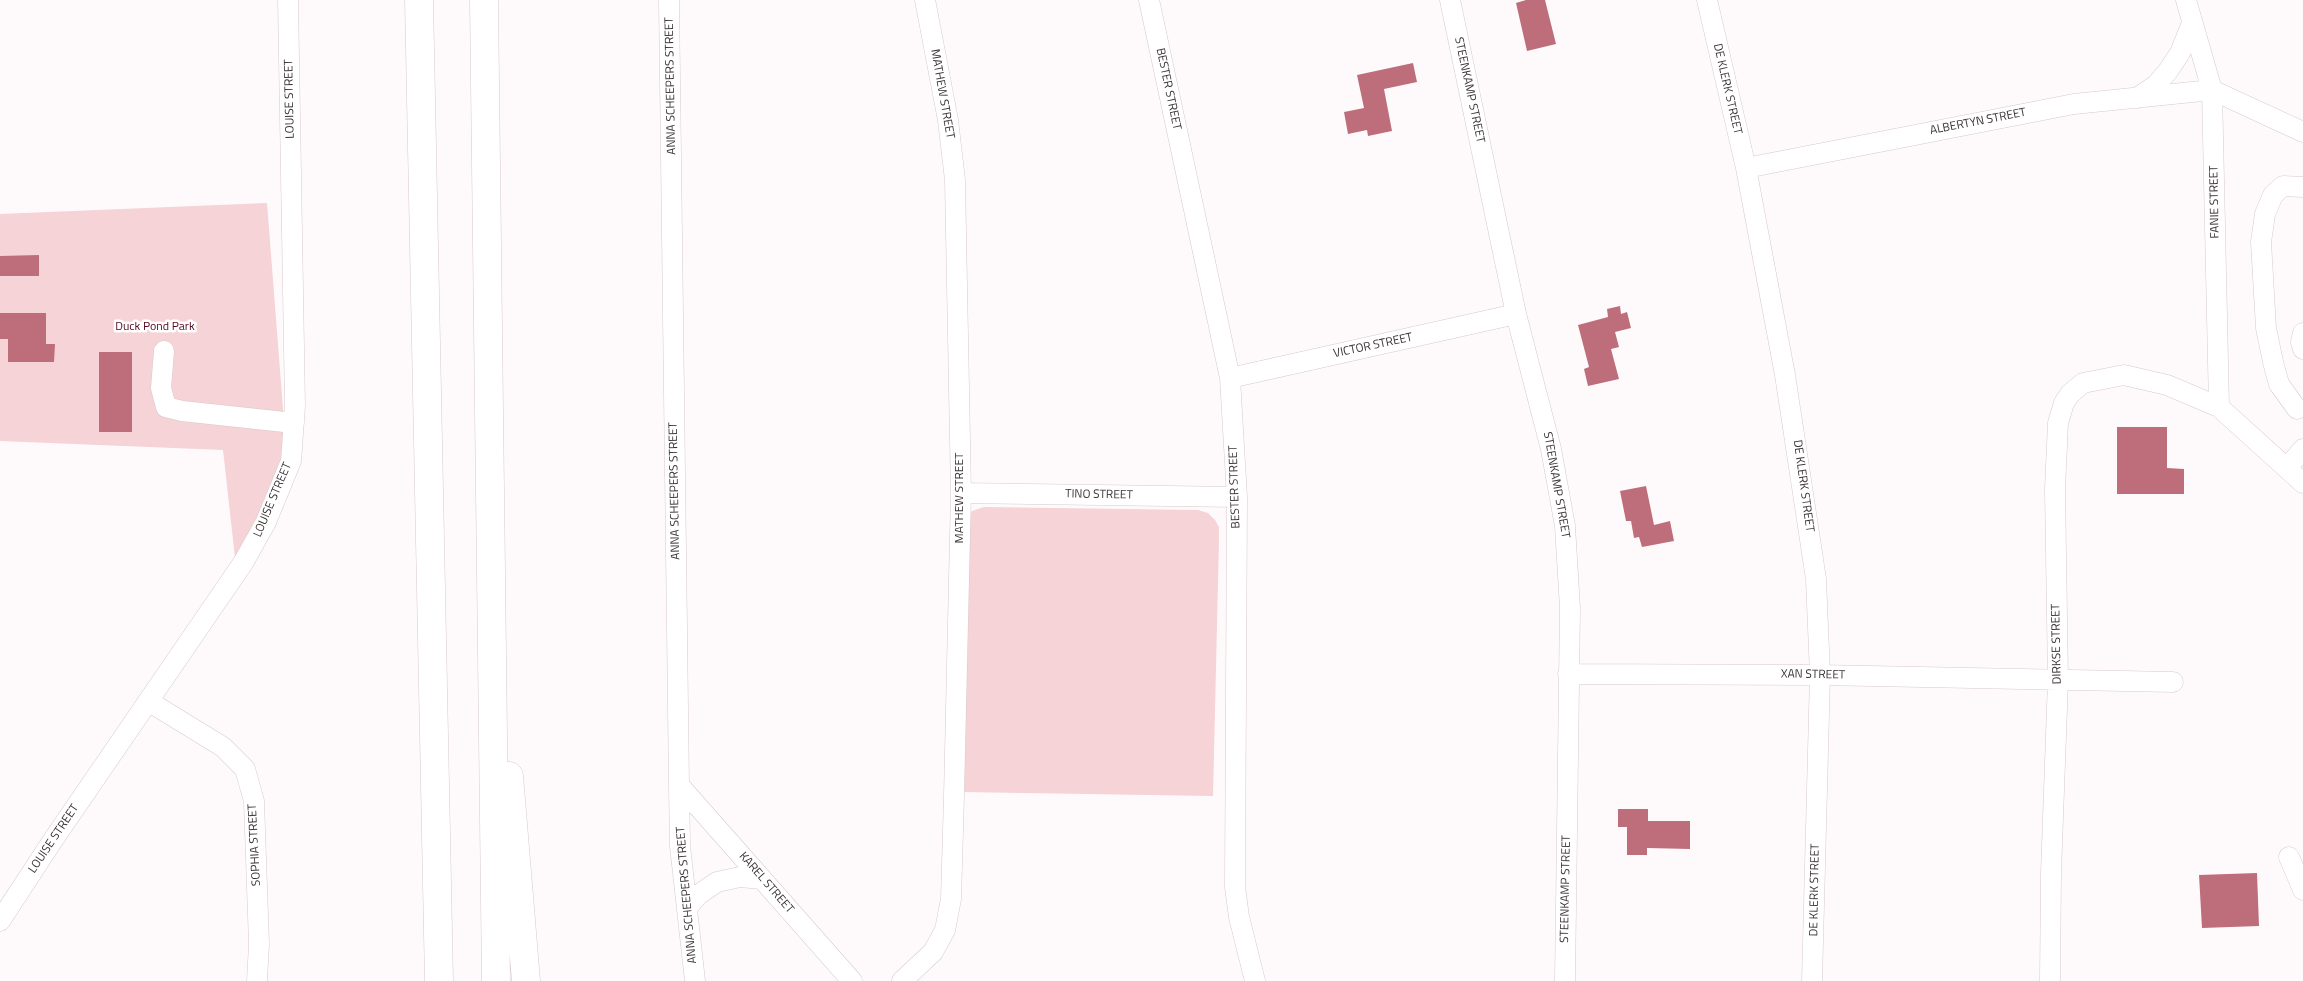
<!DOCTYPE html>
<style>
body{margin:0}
canvas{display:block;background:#fefafb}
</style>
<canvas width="2303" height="981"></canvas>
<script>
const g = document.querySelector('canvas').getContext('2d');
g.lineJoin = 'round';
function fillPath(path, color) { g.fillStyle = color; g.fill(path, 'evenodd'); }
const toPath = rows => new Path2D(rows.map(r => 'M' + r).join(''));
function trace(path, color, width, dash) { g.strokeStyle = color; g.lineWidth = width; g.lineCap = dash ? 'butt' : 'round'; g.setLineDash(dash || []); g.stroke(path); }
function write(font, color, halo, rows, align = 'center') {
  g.font = font + ' "Titillium Web",sans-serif'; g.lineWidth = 5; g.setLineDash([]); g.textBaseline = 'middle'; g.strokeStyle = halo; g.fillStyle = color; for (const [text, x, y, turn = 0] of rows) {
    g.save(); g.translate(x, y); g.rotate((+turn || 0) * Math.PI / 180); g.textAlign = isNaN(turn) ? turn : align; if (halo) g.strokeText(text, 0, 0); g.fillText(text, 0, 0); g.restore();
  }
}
const green = toPath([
 [267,203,287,460,236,567,223,450,0,441,0,214],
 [984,507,1198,510,1208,513,1215,520,1219,527,1219,539,1213,796,959,792,967,519,972,511]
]);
const building = toPath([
 [1526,0,1545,0,1556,44,1527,51,1516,3],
 [1413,63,1417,82,1384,89,1392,131,1368,136,1367,130,1348,134,1344,112,1364,108,1357,75],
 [39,255,39,276,0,276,0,256],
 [1620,306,1621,314,1627,312,1631,328,1615,332,1619,347,1611,349,1619,379,1588,386,1584,369,1589,367,1578,325,1608,317,1607,309],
 [0,313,46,313,46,344,55,344,54,362,8,362,8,339,0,339],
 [99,352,132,352,132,432,99,432],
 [2117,427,2167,427,2167,468,2184,469,2184,494,2117,494],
 [1646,486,1654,525,1670,521,1674,541,1642,547,1639,537,1634,538,1631,521,1626,521,1620,491],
 [1618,809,1648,809,1648,821,1690,821,1690,849,1647,848,1647,855,1627,855,1627,827,1618,827],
 [2257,873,2259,926,2202,928,2199,875]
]);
const minor = toPath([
 [669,0,679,785,680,846,695,981],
 [1149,0,1230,378,1237,497,1235,887,1239,917,1255,981],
 [1450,0,1516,314,1551,449,1565,526,1570,608,1565,981],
 [1707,0,1746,168,1785,375,1816,579,1820,675,1812,981],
 [2186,0,2212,90,2219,407],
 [2137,98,2156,85,2168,71,2180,53,2192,23],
 [1746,168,2074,104,2212,90,2303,132],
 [2303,333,2301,342,2303,349],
 [164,351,161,388,166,407,182,411,294,423],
 [1230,378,1516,314],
 [2297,409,2279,384,2273,362,2266,328,2261,242,2265,214,2273,195,2283,186,2303,187],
 [2287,468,2303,449],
 [961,493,1237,497],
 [1568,674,1820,675,2173,682],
 [148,701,223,747,245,769,254,801,259,944,257,981],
 [679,785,852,981],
 [2289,857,2303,890],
 [687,908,698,895,717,882,740,877,762,879],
 [0,921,53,840,243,563,266,522,291,461,295,406,288,0],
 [902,981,933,952,945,930,951,899,954,796,961,493,955,180,948,120,925,0],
 [2050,981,2051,873,2058,680,2055,489,2058,423,2064,403,2070,394,2083,383,2124,375,2167,385,2219,407,2303,483]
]);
const highway = toPath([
 [419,0,439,981],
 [484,0,496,981],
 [509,776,526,981]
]);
const streetNames = [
 ["ANNA SCHEEPERS STREET",671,86,-91],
 ["BESTER STREET",1168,89,78],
 ["DE KLERK STREET",1727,89,77],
 ["STEENKAMP STREET",1469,90,78],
 ["MATHEW STREET",942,94,80],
 ["LOUISE STREET",290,99,-91],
 ["ALBERTYN STREET",1978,122,-11],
 ["FANIE STREET",2215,202,-91],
 ["VICTOR STREET",1373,346,-12],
 ["STEENKAMP STREET",1556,485,80],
 ["DE KLERK STREET",1803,486,82],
 ["BESTER STREET",1235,487,-92],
 ["ANNA SCHEEPERS STREET",675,491,-91],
 ["TINO STREET",1099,495,1],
 ["MATHEW STREET",960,498,-90],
 ["LOUISE STREET",273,500,-67],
 ["DIRKSE STREET",2057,644,-91],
 ["XAN STREET",1813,675,1],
 ["LOUISE STREET",54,839,-56],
 ["SOPHIA STREET",255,845,-93],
 ["KAREL STREET",766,883,49],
 ["STEENKAMP STREET",1566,889,-89],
 ["DE KLERK STREET",1815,890,-89],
 ["ANNA SCHEEPERS STREET",687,895,-95]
];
const parkNames = [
 ["Duck Pond Park",155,327]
];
fillPath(green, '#f5d3d7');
fillPath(building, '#be6e7b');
trace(minor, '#d9c9ca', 21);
trace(highway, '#d9c9ca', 29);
trace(minor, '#fff', 20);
trace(highway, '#fff', 28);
write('12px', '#3b3435', '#fff', streetNames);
write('12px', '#53081f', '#fff', parkNames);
</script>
